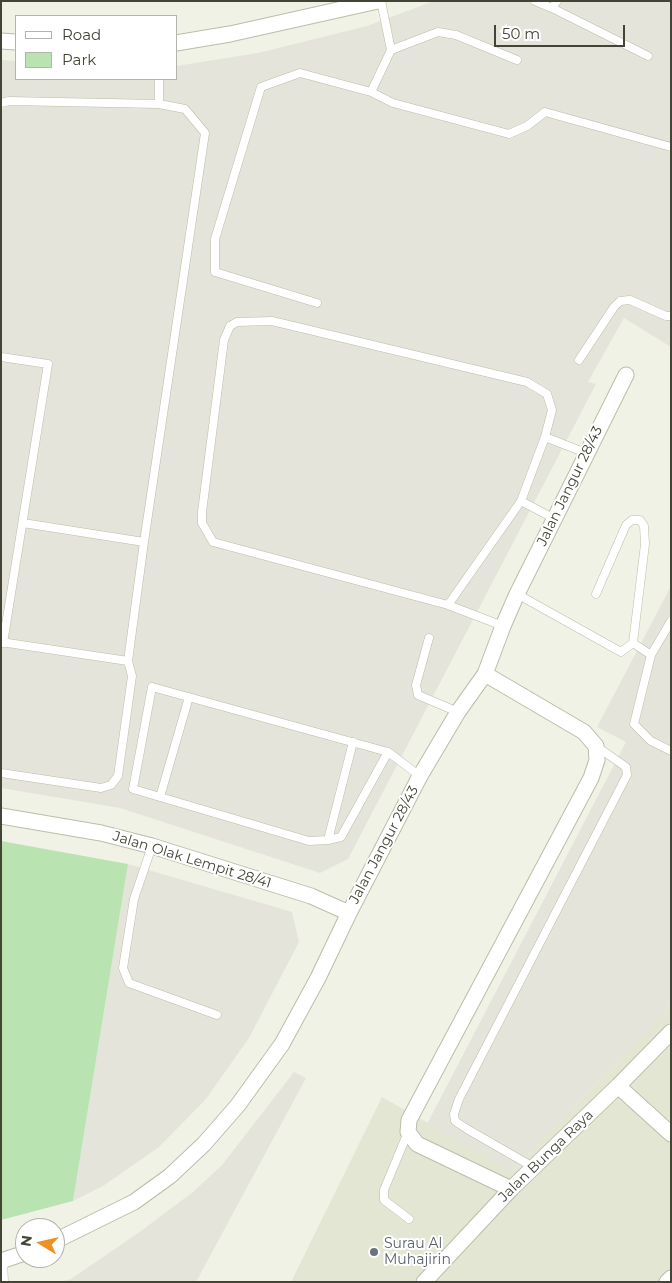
<!DOCTYPE html>
<style>
body{margin:0}
#map{position:relative;width:672px;height:1283px;overflow:hidden;background:#f1f2e6;font-family:Montserrat,sans-serif}
canvas{display:block}
.frame{position:absolute;inset:0;border:2px solid #444436;pointer-events:none}
.legend{position:absolute;left:15px;top:15px;width:162px;height:65px;box-sizing:border-box;background:#fff;border:1px solid #b4b4af;margin:0;padding:6px 9px;list-style:none;font-size:15px;color:#444436}
.legend li{display:flex;align-items:center;gap:10px;height:25px}
.legend b{width:25px;border:1px solid #b4b4af}
.north{position:absolute;left:15px;top:1218px;width:50px;height:50px;box-sizing:border-box;background:#fff;border:1px solid #b4b4af;border-radius:50%;rotate:279deg;font-size:14px;font-weight:700;line-height:20px;text-align:center;color:#444436}
.north::after{content:'';display:block;margin:auto;width:18px;height:22px;background:#ed9121;clip-path:polygon(50% 0,100% 100%,50% 72%,0 100%)}
.scale{position:absolute;left:494px;top:25px;width:131px;height:22px;box-sizing:border-box;border:2px solid #444436;border-top:0;padding-left:6px;font-size:15px;line-height:18px;white-space:nowrap;color:#444436;-webkit-text-stroke:4px #fff;paint-order:stroke}
</style>
<div id="map">
<canvas width="672" height="1283"></canvas>
<div class="frame"></div>
<ul class="legend">
<li><b style="height:6px;background:#fff"></b>Road</li>
<li><b style="height:14px;background:#b9e4b1"></b>Park</li>
</ul>
<div class="north">N</div>
<div class="scale">50 m</div>
</div>
<script>
const g = document.querySelector('canvas').getContext('2d');
g.lineJoin = 'round';
function fillPath(path, color) { g.fillStyle = color; g.fill(path, 'evenodd'); }
const toPath = rows => new Path2D(rows.map(r => 'M' + r).join(''));
function trace(path, color, width, dash) { g.strokeStyle = color; g.lineWidth = width; g.lineCap = dash ? 'butt' : 'round'; g.setLineDash(dash || []); g.stroke(path); }
function write(font, color, halo, rows, align = 'center') {
  g.font = font + ' Montserrat,sans-serif'; g.lineWidth = 4; g.setLineDash([]); g.textBaseline = 'middle'; g.strokeStyle = halo; g.fillStyle = color; for (const [text, x, y, turn = 0] of rows) {
    g.save(); g.translate(x, y); g.rotate((+turn || 0) * Math.PI / 180); g.textAlign = isNaN(turn) ? turn : align; if (halo) g.strokeText(text, 0, 0); g.fillText(text, 0, 0); g.restore();
  }
}
const residential = toPath([
 [671,1005,671,1282,291,1282,382,1097,513,1171]
]);
const industrial = toPath([
 [434,1,671,1,671,347,624,318,588,382,596,384,348,859,320,873,120,808,1,788,1,60,16,61,16,79,176,79,176,66,258,53,367,26],
 [671,586,671,1005,513,1171,427,1124,626,742,597,727],
 [128,864,292,912,299,942,249,1038,206,1099,159,1147,103,1186,73,1201],
 [294,1072,306,1078,196,1282,59,1282,71,1279,141,1231,193,1192,222,1165]
]);
const green = toPath([
 [1,841,128,864,73,1201,1,1220]
]);
const service = toPath([
 [381,1,391,50,371,92,393,103,509,134,527,126,545,112,671,147],
 [535,1,552,8],
 [557,1,552,8,648,56],
 [391,50,438,32,456,35,517,60],
 [159,79,159,104],
 [1,103,9,101,159,104,185,109,205,133,144,542,128,661,1,642],
 [317,303,215,272,215,239,261,87,300,73,371,92],
 [1,357,48,364,3,643],
 [579,360,614,307,620,301,630,300,666,316,671,316],
 [521,501,545,437],
 [23,523,144,542],
 [517,594,621,652,633,643,645,544,644,526,640,520,632,520,626,525,596,594],
 [448,605,521,501,553,518],
 [671,621,651,655,634,724,651,741,671,751],
 [503,626,448,605,213,542,202,523,202,512,224,340,230,326,237,322,272,321,527,382,547,394,552,410,545,437,586,453],
 [429,638,416,685,418,695,458,712],
 [633,643,651,655],
 [388,752,341,837,328,840,309,841,133,789,152,687,388,752,420,776],
 [1,773,101,788,111,785,118,776,132,676,128,661],
 [160,797,189,697],
 [328,840,353,742],
 [152,846,134,899,123,968,129,983,217,1015],
 [408,1132,384,1190,384,1200,409,1219],
 [533,1167,467,1129,455,1121,454,1114,459,1099,627,775,626,767,596,746],
 [3,1261,4,1282]
]);
const minor = toPath([
 [1,41,16,42],
 [176,43,230,34,378,1],
 [485,674,584,732,596,746,597,760,591,778,409,1120,408,1132,417,1144,511,1189],
 [1,816,101,833,152,846,311,896,349,913],
 [618,1086,671,1134],
 [55,1241,134,1202,170,1176,204,1144,238,1105,282,1044,318,978,349,913,420,776,458,712,485,674,503,626,517,594,626,375],
 [1,1261,25,1253],
 [424,1282,511,1189,618,1086,671,1032],
 [667,1282,671,1278]
]);
const markers = [
 [374,1252,5,"#6b7280"]
];
const streetNames = [
 ["Jalan Jangur 28/43",570,486,-64],
 ["Jalan Jangur 28/43",384,845,-62],
 ["Jalan Olak Lempit 28/41",192,860,17],
 ["Jalan Bunga Raya",546,1156,-44]
];
const worshipNames = [
 ["Surau Al",384,1244],
 ["Muhajirin",384,1260]
];
fillPath(residential, '#e4e6d4');
fillPath(industrial, '#e4e4db');
fillPath(green, '#b9e4b1');
trace(service, '#bbbda9', 9);
trace(minor, '#bbbda9', 17);
trace(service, '#fff', 8);
trace(minor, '#fff', 15);
for (const [x, y, r, color] of markers) { const dot = new Path2D(); dot.arc(x, y, r, 0, 2 * Math.PI); g.fillStyle = color; g.fill(dot); trace(dot, '#fff', 2); }
write('14px', '#444436', '#fff', streetNames);
write('14px', '#5b616d', '#fff', worshipNames, 'left');
</script>
